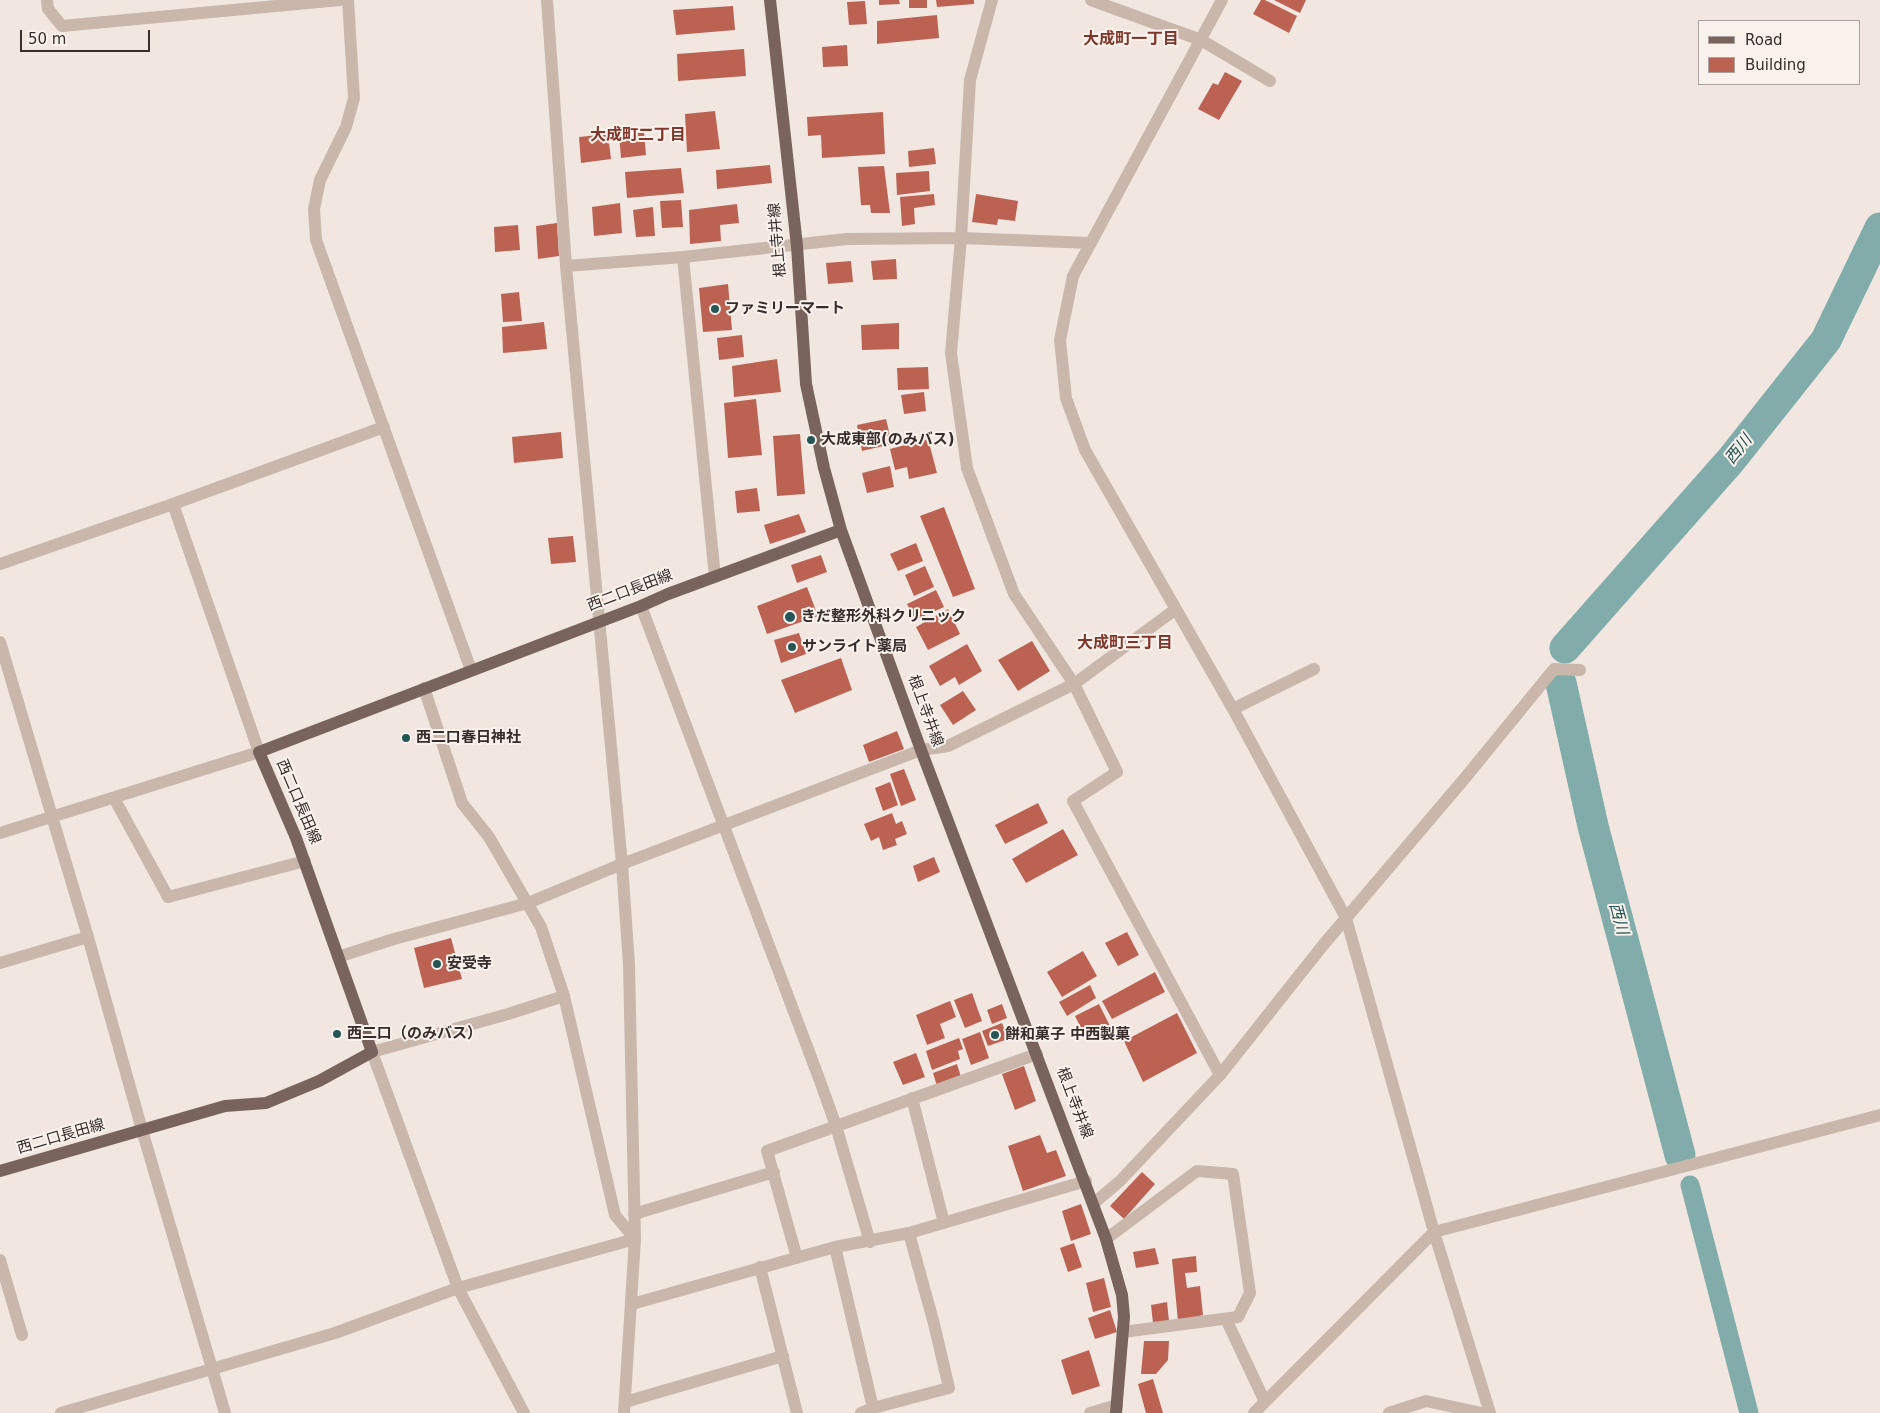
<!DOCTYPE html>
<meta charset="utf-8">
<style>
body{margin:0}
#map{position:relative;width:1880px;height:1413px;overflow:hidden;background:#f1e7e0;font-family:"DejaVu Sans",sans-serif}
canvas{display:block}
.legend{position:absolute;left:1698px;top:20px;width:162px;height:65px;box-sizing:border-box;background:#f9f2ec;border:1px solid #aba39f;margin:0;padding:6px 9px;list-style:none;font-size:15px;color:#372d2b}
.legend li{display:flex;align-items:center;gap:10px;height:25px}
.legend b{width:25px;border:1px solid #aba39f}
.scale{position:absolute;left:20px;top:30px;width:130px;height:22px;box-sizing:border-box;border:2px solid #372d2b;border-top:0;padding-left:6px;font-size:15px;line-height:18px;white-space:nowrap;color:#372d2b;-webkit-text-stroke:4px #f9f2ec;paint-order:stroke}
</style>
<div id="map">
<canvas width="1880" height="1413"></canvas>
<ul class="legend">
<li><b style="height:6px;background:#78645d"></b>Road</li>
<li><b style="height:14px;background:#bc6253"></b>Building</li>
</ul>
<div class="scale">50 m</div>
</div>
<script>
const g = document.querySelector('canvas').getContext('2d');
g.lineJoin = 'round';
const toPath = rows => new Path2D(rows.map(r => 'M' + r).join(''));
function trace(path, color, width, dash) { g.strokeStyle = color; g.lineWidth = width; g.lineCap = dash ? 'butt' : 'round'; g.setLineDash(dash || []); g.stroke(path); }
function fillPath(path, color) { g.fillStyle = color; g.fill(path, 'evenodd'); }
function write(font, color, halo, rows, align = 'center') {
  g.font = font + ' "DejaVu Sans","Noto Sans JP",sans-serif'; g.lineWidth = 4; g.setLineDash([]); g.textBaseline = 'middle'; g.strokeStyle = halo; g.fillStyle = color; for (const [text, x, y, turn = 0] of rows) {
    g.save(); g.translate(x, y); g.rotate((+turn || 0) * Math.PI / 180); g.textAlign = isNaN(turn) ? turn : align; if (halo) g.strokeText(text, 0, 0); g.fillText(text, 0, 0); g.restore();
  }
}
const canal = toPath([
 [1690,1185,1749,1413]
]);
const river = toPath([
 [1565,648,1731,460,1826,340,1880,228],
 [1561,683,1593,826,1680,1155]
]);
const building = toPath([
 [879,0,899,0,900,4,879,5],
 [909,0,927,0,927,8,909,8],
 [936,0,974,0,974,4,937,7],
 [1261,0,1265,0,1297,16,1289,33,1253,14],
 [1274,0,1306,0,1300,13],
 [865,1,867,24,849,25,847,2],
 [733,6,735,30,676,35,673,10],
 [937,15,939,38,877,44,877,21],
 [847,45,848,66,823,67,822,47],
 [744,49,746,76,678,81,677,54],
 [1225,72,1242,81,1219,120,1198,109,1213,83,1218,85],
 [715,111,720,149,687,152,685,114],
 [883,112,885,154,822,158,821,135,808,136,807,117],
 [644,132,646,155,621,158,619,135],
 [608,134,611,159,581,163,579,137],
 [934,148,936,164,909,167,908,151],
 [770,165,772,183,717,189,716,170],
 [884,166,890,213,871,213,870,205,861,205,858,167],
 [681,168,684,193,627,198,625,172],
 [929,171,930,191,897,195,896,173],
 [934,194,935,205,914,208,915,224,902,226,900,197],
 [976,194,1018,201,1015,221,998,219,997,225,972,222],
 [681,200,683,227,662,228,660,201],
 [620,203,622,233,594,236,592,207],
 [737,204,739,223,720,225,721,241,690,244,689,210],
 [653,207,655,236,636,237,633,210],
 [557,223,559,256,538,259,536,226],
 [518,225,520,250,495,252,494,227],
 [896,259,897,279,873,280,871,261],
 [851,261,853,282,828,284,826,263],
 [728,284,732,330,703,332,699,288],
 [519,292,522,321,503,322,501,294],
 [544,322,547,349,503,353,502,327],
 [899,323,899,349,862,350,861,325],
 [742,335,744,357,719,360,717,338],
 [777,359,781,392,734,397,732,366],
 [928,367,929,389,898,390,897,368],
 [924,392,926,411,904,414,901,395],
 [756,399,762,455,728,458,724,403],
 [886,419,892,444,862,451,857,425],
 [561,432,563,458,514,463,512,437],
 [800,434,805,494,777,496,773,436],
 [928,439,937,473,909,479,907,467,895,470,890,449],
 [890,466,894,487,867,493,862,473],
 [757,488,760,511,737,513,735,491],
 [944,507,975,589,953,597,920,516],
 [799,514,806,532,770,544,764,525],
 [573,536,576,562,551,564,548,538],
 [916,543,923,561,898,571,890,554],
 [821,555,827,572,797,583,791,565],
 [925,566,934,587,914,596,905,575],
 [807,587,818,616,767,634,757,606],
 [936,590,944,607,915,620,907,604],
 [948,609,960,634,928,650,916,627],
 [799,633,806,654,781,663,774,640],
 [1032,641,1050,671,1018,691,998,660],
 [967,644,982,671,959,685,955,677,940,686,929,666],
 [841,658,852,690,795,713,781,680],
 [963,691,976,710,953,725,940,705],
 [897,731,904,749,869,762,863,745],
 [904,769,916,800,901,806,890,774],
 [890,782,898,805,883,811,875,788],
 [1038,803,1048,823,1005,844,995,825],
 [892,813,896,824,902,821,907,834,895,839,897,845,883,850,879,837,871,841,864,824],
 [1063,829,1078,855,1026,883,1012,859],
 [934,857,940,872,918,882,913,866],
 [1127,932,1139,955,1118,966,1105,943],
 [451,938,462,979,424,988,414,948],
 [1083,951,1097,976,1062,997,1047,972],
 [1155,972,1165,992,1112,1019,1102,1001],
 [1090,985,1096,998,1067,1016,1059,1002],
 [972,993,982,1021,965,1028,954,1000],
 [950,1001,956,1017,940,1024,945,1038,927,1045,916,1015],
 [1002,1004,1007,1018,992,1024,987,1010],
 [1099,1004,1110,1026,1086,1038,1075,1016],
 [1177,1013,1197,1053,1143,1082,1124,1041],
 [1002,1023,1008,1039,988,1046,982,1031],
 [980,1032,989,1058,971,1065,962,1039],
 [959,1038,963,1049,958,1051,960,1059,932,1070,926,1051],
 [916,1053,925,1077,903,1085,893,1062],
 [957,1064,961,1077,937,1086,933,1073],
 [1024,1066,1036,1101,1015,1110,1002,1074],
 [1040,1135,1047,1153,1056,1150,1066,1176,1023,1191,1008,1146],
 [1142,1172,1155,1184,1124,1219,1110,1206],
 [1081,1204,1091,1234,1071,1241,1062,1211],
 [1074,1243,1082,1267,1068,1272,1060,1248],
 [1155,1248,1159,1264,1136,1268,1133,1252],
 [1196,1256,1197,1272,1185,1273,1187,1288,1200,1286,1203,1315,1178,1321,1172,1259],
 [1104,1278,1111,1307,1093,1312,1086,1283],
 [1167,1302,1169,1321,1153,1323,1151,1305],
 [1110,1310,1117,1332,1095,1339,1088,1318],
 [1144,1341,1169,1341,1168,1360,1156,1374,1141,1374],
 [1089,1350,1100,1386,1072,1395,1061,1360],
 [1153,1379,1163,1413,1146,1413,1138,1384]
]);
const minor = toPath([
 [47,0,48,9,62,26,340,0],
 [348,0,354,98,346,127,320,180,314,209,316,240,471,670],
 [547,0,566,266,622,864,629,965,635,1239,624,1413],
 [992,0,970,80,961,238,951,353,967,468,1014,594,1074,684,1117,772,1073,801,1220,1075],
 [1091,0,1201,40,1270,81],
 [1222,0,1073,276,1060,340,1066,398,1085,450,1233,709,1346,918,1434,1232,1490,1413],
 [683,257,715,577],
 [566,266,683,257,847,239,961,238,1091,243],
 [0,564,173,504,384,427],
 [641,606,820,1081,836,1126,870,1242],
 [0,642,88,937,142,1130,225,1413],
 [1233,709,1314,669],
 [114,798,168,897,305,861],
 [0,833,259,752,173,504],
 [338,957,394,939,528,903,622,864,921,750,948,746,1074,684,1176,609],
 [0,963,88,937],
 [912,1098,944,1223],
 [1093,1204,1120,1181,1220,1075,1324,944,1465,778,1554,669,1580,670],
 [634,1214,774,1172],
 [1106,1239,1197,1171,1233,1174,1250,1293,1238,1317,1123,1332],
 [835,1247,873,1408,861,1413],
 [797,1258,767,1151,1037,1054],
 [0,1260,22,1335],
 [760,1267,797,1413],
 [632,1304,835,1247,909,1233,1086,1181],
 [1226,1319,1265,1402],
 [625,1402,783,1356],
 [873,1408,949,1388,934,1324,909,1233],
 [61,1413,335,1333,458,1288,635,1239,615,1215,564,996,541,927,489,837,462,803,424,688],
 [524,1413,458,1288,372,1052,508,1014,564,996],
 [1090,1413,1117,1405],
 [1254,1413,1434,1232,1880,1115],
 [1389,1413,1426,1401,1482,1413]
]);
const major = toPath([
 [770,0,797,246,806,384,824,468,841,530,921,750,1106,1239,1122,1295,1124,1317,1116,1413],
 [0,1171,225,1106,266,1103,319,1081,372,1052,296,838,259,752,641,606,668,594,841,530]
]);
const markers = [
 [715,309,5,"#235654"],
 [811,440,5,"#235654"],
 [790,617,6,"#235654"],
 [792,647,5,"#235654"],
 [406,738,5,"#235654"],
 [437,964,5,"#235654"],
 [337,1034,5,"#235654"],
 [995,1035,5,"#235654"]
];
const streetNames = [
 ["根上寺井線",778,240,-95],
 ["西二口長田線",630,591,-21],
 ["根上寺井線",925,711,70],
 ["西二口長田線",298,802,67],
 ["根上寺井線",1074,1103,69],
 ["西二口長田線",61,1137,-16]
];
const poiNames = [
 ["ファミリーマート",725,309],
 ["大成東部(のみバス)",821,440],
 ["きだ整形外科クリニック",801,617],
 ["サンライト薬局",802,647],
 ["西二口春日神社",416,738],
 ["安受寺",447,964],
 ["西二口（のみバス）",347,1034],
 ["餅和菓子 中西製菓",1005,1035]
];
const neighbourhoodNames = [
 ["大成町一丁目",1131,40],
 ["大成町二丁目",638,136],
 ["大成町三丁目",1125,644]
];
const waterNames = [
 ["西川",1739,450,-51],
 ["西川",1618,919,75]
];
trace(canal, '#81acaa', 19);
trace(river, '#81acaa', 31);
fillPath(building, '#bc6253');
trace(minor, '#c9b7ac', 12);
trace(major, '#78645d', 12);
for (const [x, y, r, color] of markers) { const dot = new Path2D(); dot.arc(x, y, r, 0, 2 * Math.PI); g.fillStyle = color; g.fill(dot); trace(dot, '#f9f2ec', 2); }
write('15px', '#372d2b', '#f9f2ec', streetNames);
write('bold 15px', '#372d2b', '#f9f2ec', poiNames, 'left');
write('bold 16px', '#80362a', '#f9f2ec', neighbourhoodNames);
write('italic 16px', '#235654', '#f9f2ec', waterNames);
</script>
